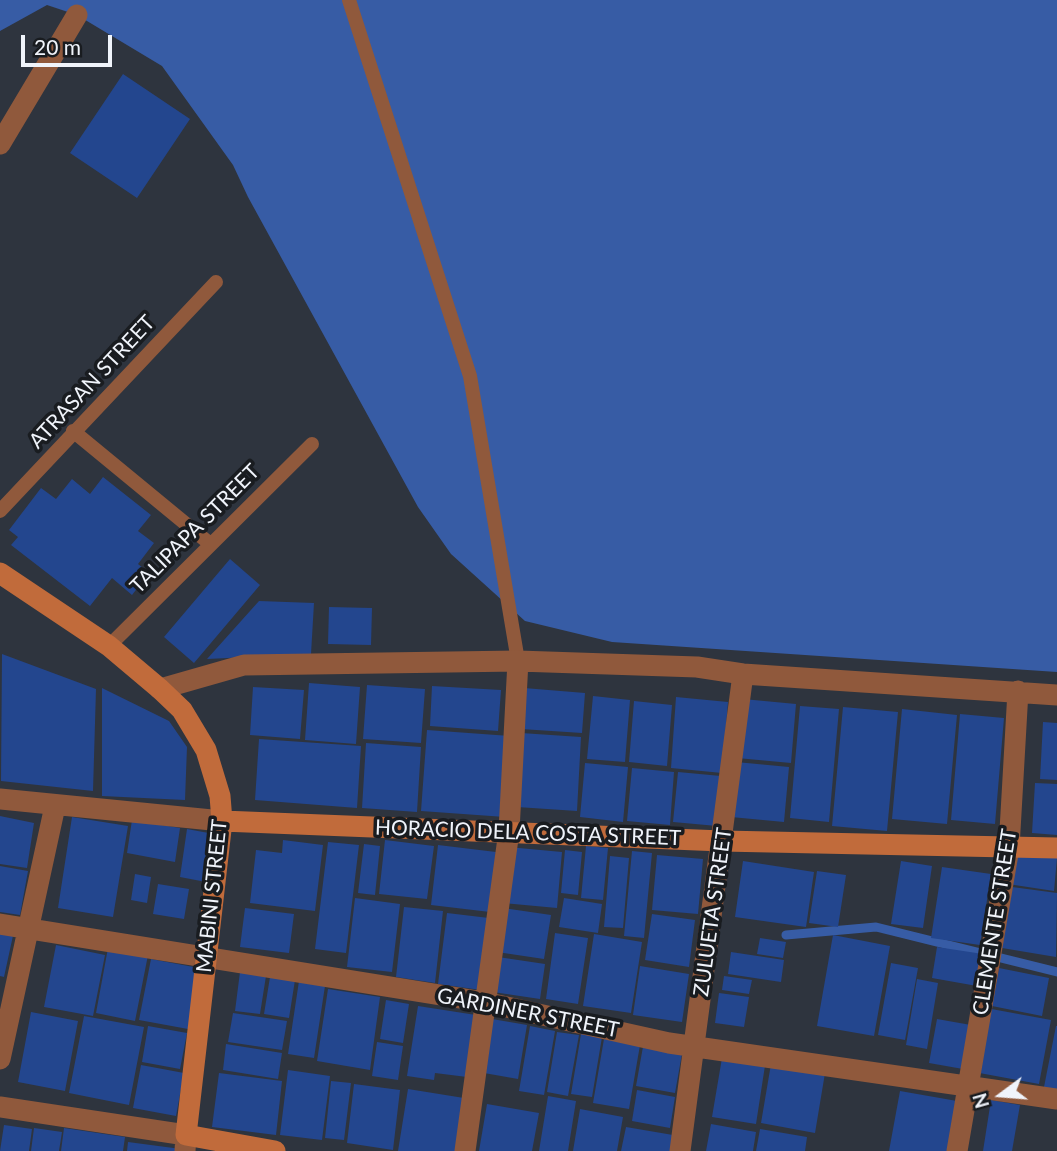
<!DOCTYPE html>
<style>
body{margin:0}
#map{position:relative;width:1057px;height:1151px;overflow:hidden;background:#2e343e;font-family:Lato,sans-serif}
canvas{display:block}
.north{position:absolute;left:966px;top:1060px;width:70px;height:70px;-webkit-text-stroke:5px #191c20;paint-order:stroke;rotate:254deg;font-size:19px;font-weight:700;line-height:28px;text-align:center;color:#f0f4fb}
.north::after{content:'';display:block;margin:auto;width:24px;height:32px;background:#f0f4fb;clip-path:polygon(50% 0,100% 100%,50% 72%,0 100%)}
.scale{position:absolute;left:21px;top:35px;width:91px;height:32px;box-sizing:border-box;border:4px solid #f0f4fb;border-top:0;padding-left:9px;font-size:21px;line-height:24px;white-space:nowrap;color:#f0f4fb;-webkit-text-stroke:5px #191c20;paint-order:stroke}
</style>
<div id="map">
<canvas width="1057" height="1151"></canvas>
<div class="north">N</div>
<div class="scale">20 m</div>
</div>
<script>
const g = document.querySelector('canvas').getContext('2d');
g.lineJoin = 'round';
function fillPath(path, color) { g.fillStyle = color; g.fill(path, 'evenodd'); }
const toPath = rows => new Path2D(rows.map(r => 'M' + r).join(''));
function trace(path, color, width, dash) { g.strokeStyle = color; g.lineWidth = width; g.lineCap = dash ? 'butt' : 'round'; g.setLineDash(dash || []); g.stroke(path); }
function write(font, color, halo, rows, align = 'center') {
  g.font = font + ' Lato,sans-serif'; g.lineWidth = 7; g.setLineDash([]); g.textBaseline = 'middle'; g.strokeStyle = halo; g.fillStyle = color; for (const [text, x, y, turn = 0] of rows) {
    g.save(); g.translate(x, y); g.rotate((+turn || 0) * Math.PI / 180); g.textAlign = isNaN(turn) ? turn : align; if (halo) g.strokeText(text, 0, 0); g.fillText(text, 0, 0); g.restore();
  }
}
const water = toPath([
 [0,0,1057,0,1057,672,612,642,525,621,451,554,418,507,248,197,233,165,162,66,77,15,47,5,0,31]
]);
const stream = toPath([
 [786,935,876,927,1057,972]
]);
const building = toPath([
 [123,74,190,119,137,198,70,153],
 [103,477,151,515,138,531,154,543,138,564,149,573,132,595,112,578,90,606,11,545,18,537,9,530,41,488,56,499,72,479,90,494],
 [230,559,260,585,194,663,164,637],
 [259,601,314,603,311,654,207,659],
 [329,607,372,608,371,645,328,644],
 [2,654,96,689,93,791,1,781],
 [309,683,360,687,356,744,305,740],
 [367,685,425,689,421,743,363,739],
 [432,686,501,690,498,731,430,726],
 [253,687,304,690,300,739,250,735],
 [102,688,169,721,187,747,185,800,102,796],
 [524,688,585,693,582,733,521,729],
 [593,696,630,700,625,762,587,759],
 [676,697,728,702,722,773,671,768],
 [743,699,796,704,791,763,737,758],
 [634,701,672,705,667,766,629,762],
 [800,706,839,709,829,822,790,818],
 [843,707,898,712,887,831,832,826],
 [902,709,957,715,947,824,892,819],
 [960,714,1004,718,995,824,951,820],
 [1043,722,1057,723,1057,780,1040,779],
 [427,730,510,736,505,817,421,811],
 [521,733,581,737,577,811,517,807],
 [259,739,361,746,357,808,255,800],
 [366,743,421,747,417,812,362,808],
 [736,762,789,767,784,822,731,817],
 [585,763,628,767,623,822,580,817],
 [632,768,674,772,670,825,627,821],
 [678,772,721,776,717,826,673,822],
 [1035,783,1057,784,1057,835,1032,833],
 [0,816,34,823,27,868,0,864],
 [72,817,128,826,113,917,58,908],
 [132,820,180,828,175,862,127,853],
 [187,829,214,834,206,882,180,877],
 [283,840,323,845,315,911,250,903,256,850,282,853],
 [385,840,434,846,427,899,379,894],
 [328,842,359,845,346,953,315,949],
 [364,844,380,846,375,895,358,893],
 [438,845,496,852,490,912,431,905],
 [586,846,608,848,603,900,581,898],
 [508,847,562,852,557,908,503,903],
 [565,850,582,852,578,895,561,893],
 [632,851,652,853,644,938,624,936],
 [1014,851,1057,858,1054,891,1008,884],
 [657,855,703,859,698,914,652,910],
 [610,856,629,858,623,928,604,927],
 [743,861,814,872,806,927,735,917],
 [901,861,932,866,923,928,891,924],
 [0,866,28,871,20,915,0,912],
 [942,867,991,874,980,945,931,938],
 [817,871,846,875,838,927,809,923],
 [135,874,151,877,147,903,131,900],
 [158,884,189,889,184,919,153,914],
 [1012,887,1057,893,1056,957,1002,948],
 [355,898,400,904,392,972,347,967],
 [564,898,602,904,598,933,559,927],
 [404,907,443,911,435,983,396,977],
 [245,908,294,914,289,953,240,947],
 [503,908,551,915,544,959,497,952],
 [447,913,489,918,481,990,438,984],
 [652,914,695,920,689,967,645,960],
 [0,928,14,931,4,977,0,976],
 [555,933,588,938,578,1004,546,999],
 [594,934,642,942,631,1013,583,1006],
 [833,935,890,946,874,1036,817,1026],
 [760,938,786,942,783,958,757,954],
 [56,945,105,955,93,1016,44,1007],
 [937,947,983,954,977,986,932,978],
 [108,948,148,955,135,1021,96,1013],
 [731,952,784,960,781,982,728,974],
 [498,957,545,964,540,999,493,992],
 [151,959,199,968,188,1029,139,1020],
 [891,963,918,968,905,1040,878,1035],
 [640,966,689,974,682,1022,633,1015],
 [999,968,1049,978,1042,1016,992,1006],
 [240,972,266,976,260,1014,235,1011],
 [724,976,752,980,749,994,722,990],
 [270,977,295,980,289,1018,264,1014],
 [917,979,938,983,927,1049,906,1045],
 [299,981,325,986,314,1058,288,1054],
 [328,989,380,997,370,1070,317,1061],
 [719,993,749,997,744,1027,715,1023],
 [386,1000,409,1004,403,1043,380,1039],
 [418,1006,476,1015,467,1077,435,1073,434,1080,407,1076],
 [986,1008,1051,1020,1039,1084,974,1072],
 [31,1012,78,1021,65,1091,18,1082],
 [233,1013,287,1021,282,1050,228,1042],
 [84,1016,144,1027,129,1105,69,1093],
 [492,1019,527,1025,518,1079,484,1073],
 [937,1019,971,1025,963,1069,929,1063],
 [148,1026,187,1033,180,1069,142,1062],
 [530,1026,555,1031,544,1095,519,1091],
 [1056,1026,1057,1026,1057,1090,1044,1087],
 [557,1032,579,1035,568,1096,547,1092],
 [581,1034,602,1037,592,1097,571,1094],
 [604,1039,640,1045,629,1109,593,1103],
 [644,1041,683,1048,675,1093,636,1086],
 [377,1042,403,1046,398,1080,372,1076],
 [226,1044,282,1053,278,1079,223,1070],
 [723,1052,766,1059,756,1124,712,1117],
 [772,1058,826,1067,815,1133,761,1123],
 [141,1065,184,1073,176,1116,133,1108],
 [288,1070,330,1076,322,1140,280,1135],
 [219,1073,282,1081,276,1135,212,1127],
 [331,1081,351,1083,344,1140,325,1138],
 [354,1084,400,1090,393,1150,347,1143],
 [408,1089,464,1098,457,1151,398,1151],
 [637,1090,675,1097,670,1128,632,1121],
 [900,1091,957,1101,948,1151,889,1151],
 [548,1096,576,1101,568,1151,539,1151],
 [991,1100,1020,1105,1012,1151,983,1151],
 [487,1104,539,1113,532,1151,479,1151],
 [580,1109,623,1117,617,1151,573,1151],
 [711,1124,756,1132,753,1151,706,1151],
 [4,1125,32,1129,29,1151,0,1151],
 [626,1127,673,1135,671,1151,621,1151],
 [34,1128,62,1132,59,1151,31,1151],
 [64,1128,125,1137,123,1151,61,1151],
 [760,1129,807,1137,805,1151,756,1151],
 [128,1142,181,1149,181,1151,127,1151]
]);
const lane = toPath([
 [349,0,470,376,518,661],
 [73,431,209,543],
 [0,511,216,282],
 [109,646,312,444]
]);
const street = toPath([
 [0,144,77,15],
 [160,689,244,665,518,661,697,667,743,674,1057,695],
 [0,799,222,821],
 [0,924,484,1002,669,1043,1057,1099],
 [0,1059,55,806],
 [0,1107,186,1135,185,1151],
 [465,1151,509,831,518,661],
 [680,1151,743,674],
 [957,1151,1009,848,1018,691]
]);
const secondary = toPath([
 [0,573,109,646,160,689,182,710,206,750,220,796,222,821,186,1135,275,1151],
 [222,821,722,841,1057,848]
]);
const streetNames = [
 ["ATRASAN STREET",92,382,-47],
 ["TALIPAPA STREET",195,529,-45],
 ["HORACIO DELA COSTA STREET",528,833,2],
 ["MABINI STREET",212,896,-84],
 ["ZULUETA STREET",713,912,-82],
 ["CLEMENTE STREET",995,922,-81],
 ["GARDINER STREET",528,1013,11]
];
fillPath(water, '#375ca5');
trace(stream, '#375ca5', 9);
fillPath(building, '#23468e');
trace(lane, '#90593c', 14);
trace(street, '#90593c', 21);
trace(secondary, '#c16b3b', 21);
write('21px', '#f0f4fb', '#191c20', streetNames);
</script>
